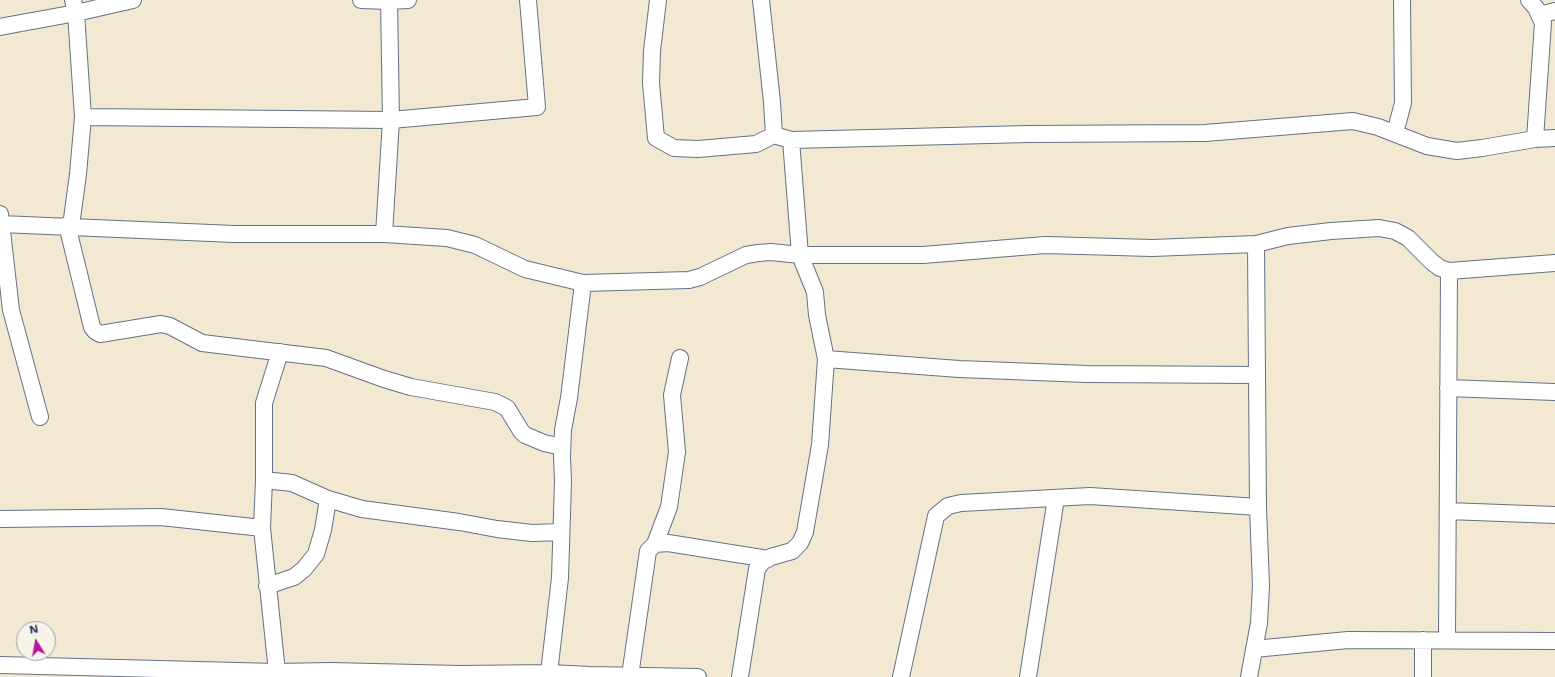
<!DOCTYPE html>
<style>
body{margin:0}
#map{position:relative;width:1555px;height:677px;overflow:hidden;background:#f3e8d1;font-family:"Shantell Sans",sans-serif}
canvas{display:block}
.north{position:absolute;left:16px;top:621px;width:40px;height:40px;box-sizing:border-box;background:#f7f3e8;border:1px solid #9fa5b1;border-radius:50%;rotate:349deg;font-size:11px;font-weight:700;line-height:16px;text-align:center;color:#1b2f5e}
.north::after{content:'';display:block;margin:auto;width:14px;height:18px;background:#b5179e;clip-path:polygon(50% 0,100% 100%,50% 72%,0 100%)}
</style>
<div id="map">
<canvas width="1555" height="677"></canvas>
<div class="north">N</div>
</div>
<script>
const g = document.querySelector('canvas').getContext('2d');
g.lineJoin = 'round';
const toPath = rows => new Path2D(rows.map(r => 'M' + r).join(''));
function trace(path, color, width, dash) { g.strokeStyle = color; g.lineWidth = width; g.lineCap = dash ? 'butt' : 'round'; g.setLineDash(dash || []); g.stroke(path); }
const minor = toPath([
 [361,0,389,1,408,0],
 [658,0,652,51,651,83,656,138,674,148,698,149,756,144,774,135],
 [761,0,772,102,774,135,791,140,1028,134,1205,133,1353,121,1378,127,1427,146,1457,151,1482,148,1535,139,1555,138],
 [1529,0,1536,8,1543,23,1535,139],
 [1540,15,1555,11],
 [0,27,76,13,133,0],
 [83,117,391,120,537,107,528,0],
 [1395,133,1403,103,1402,0],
 [0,214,11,310,40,417],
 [1,224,234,234,384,234,447,238,475,245,525,269,583,283,689,280,700,277,746,255,758,253,771,252,800,255,923,255,1045,245,1152,248,1256,244,1288,236,1331,231,1379,228,1395,231,1408,238,1432,262,1440,268,1449,271,1555,263],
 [67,225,92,327,95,331,100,334,161,324,170,326,202,343,326,358,384,379,411,387,495,402,507,408,521,431,525,435,544,443,562,447],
 [71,226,78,174,83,117,76,13,73,0],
 [384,234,391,120,389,0],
 [826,359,959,369,1087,374,1257,375],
 [1448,388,1555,392],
 [264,480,292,483,328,499,362,509,459,522,497,529,532,533,561,532],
 [1448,511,1555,515],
 [0,519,161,517,262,528],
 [655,544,669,507,677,452,672,395,680,358],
 [267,586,294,577,304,569,316,554,323,530,328,499],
 [1447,640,1449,271],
 [1254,649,1348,640,1555,641],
 [0,665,277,672,330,671,460,674,549,673,590,675,698,677],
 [277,672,262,528,264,480,264,403,280,352],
 [549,673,560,578,563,481,562,457,563,430,569,398,583,283],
 [630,676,648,551,655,544,668,543,768,559],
 [740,677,757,569,762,562,771,557,792,551,800,543,805,532,820,445,826,359,817,315,815,292,800,255,791,140],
 [901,677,936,516,948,506,961,503,1090,496,1258,507],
 [1028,677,1056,498],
 [1249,677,1259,623,1261,586,1258,507,1256,244],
 [1423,677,1423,640]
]);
trace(minor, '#677086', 18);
trace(minor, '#fff', 16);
</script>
